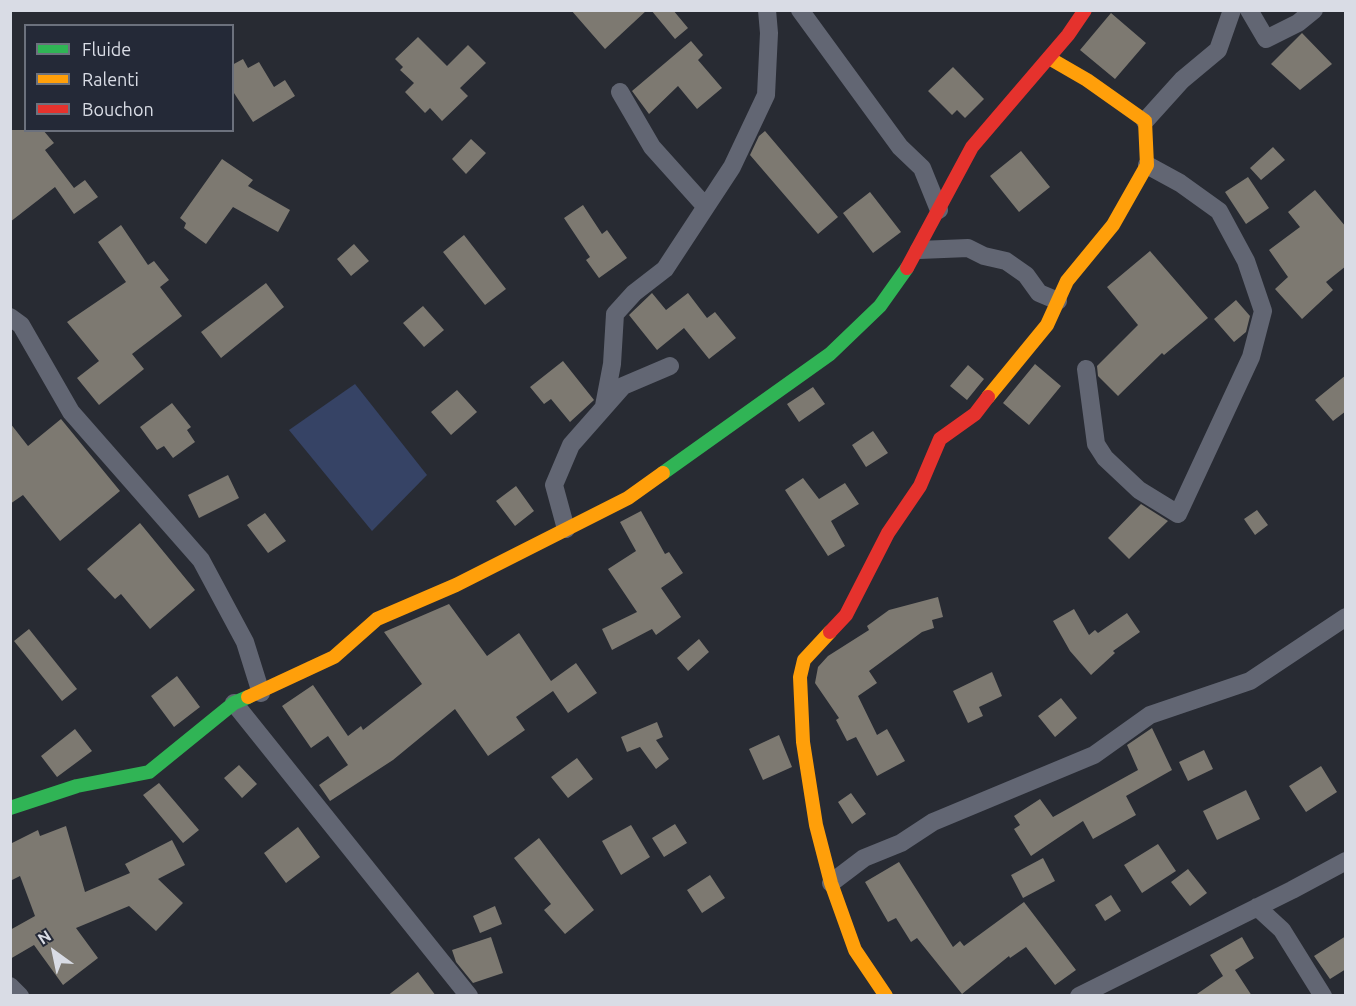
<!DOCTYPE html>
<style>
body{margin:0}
#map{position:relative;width:1356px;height:1006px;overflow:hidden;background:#282b33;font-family:Ubuntu,sans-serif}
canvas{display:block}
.frame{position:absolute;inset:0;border:12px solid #d9dce5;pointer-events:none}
.legend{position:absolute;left:24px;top:24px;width:210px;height:108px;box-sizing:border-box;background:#242937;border:2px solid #6c717d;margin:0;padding:8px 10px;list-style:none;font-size:18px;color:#d9dce5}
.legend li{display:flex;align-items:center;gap:12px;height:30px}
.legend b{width:30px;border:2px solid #6c717d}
.north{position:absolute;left:24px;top:922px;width:60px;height:60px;-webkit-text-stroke:4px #242937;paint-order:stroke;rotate:327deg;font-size:16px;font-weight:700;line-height:24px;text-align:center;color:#d9dce5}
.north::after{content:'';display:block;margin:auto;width:21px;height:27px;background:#d9dce5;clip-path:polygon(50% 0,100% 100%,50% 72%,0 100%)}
</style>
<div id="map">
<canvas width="1356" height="1006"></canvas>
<div class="frame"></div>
<ul class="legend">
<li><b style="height:8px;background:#30b455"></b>Fluide</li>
<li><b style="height:8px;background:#ff9f0a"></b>Ralenti</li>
<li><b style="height:8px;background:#e5322d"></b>Bouchon</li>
</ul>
<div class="north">N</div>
</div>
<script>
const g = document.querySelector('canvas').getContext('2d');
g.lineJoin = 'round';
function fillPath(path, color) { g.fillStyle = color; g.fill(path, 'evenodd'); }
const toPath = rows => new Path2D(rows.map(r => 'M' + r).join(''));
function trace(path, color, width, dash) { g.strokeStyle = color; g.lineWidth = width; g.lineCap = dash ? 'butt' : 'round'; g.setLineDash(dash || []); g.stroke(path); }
const green = toPath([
 [355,384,427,475,372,531,289,430]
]);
const building = toPath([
 [571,10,647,10,605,49],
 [651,10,673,10,688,28,675,39],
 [1111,13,1146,43,1115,79,1080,50],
 [1302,33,1332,64,1300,90,1271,64],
 [418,37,447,66,468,45,486,63,460,88,468,96,442,121,430,108,425,113,405,92,414,83,400,70,403,67,395,59],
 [691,41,703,55,698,60,722,88,697,109,678,86,649,114,632,91],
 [243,59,248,68,259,62,274,87,285,80,295,96,253,122,232,90,232,65],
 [953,67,984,99,965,118,957,110,952,115,928,91],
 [10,130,43,130,54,143,45,150,74,188,85,180,98,197,74,214,55,187,10,222],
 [765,131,838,217,818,234,750,155,759,136],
 [471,139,486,153,466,174,452,159],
 [1273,147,1285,160,1261,180,1250,168],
 [1021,151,1050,187,1019,212,990,176],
 [222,159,253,180,248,186,290,210,278,232,233,207,206,244,184,228,186,223,180,218],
 [1248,177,1269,208,1246,224,1225,192],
 [1315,190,1346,227,1346,266,1326,282,1333,290,1302,319,1275,289,1288,277,1269,250,1300,227,1288,212],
 [870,192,901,232,873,253,843,213],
 [583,205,602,234,607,230,627,258,599,278,586,260,590,257,564,218],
 [121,225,148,265,154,261,169,280,160,287,182,316,132,354,144,369,99,405,77,378,99,361,67,322,126,282,98,242],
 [464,235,506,289,485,305,443,252],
 [354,244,369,261,351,276,337,259],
 [1150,251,1208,318,1164,355,1162,353,1118,396,1098,376,1097,366,1138,325,1107,287],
 [266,283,284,307,221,358,201,332],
 [652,293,666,310,688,293,707,318,715,312,736,338,709,359,684,328,657,350,629,315],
 [1236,300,1250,316,1246,332,1234,342,1214,319],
 [423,306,444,330,424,347,403,323],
 [563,361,594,400,570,422,551,399,544,404,530,387],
 [1035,364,1061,386,1029,425,1003,403],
 [968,365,984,379,967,400,950,386],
 [1346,375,1346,411,1333,421,1315,400],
 [813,387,825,404,799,422,787,404],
 [457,390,477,412,451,435,431,412],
 [172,403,191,427,187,430,195,442,173,458,164,446,157,450,140,427],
 [61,419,120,491,60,541,23,495,10,504,10,423,28,446],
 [873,431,888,453,866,467,852,445],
 [228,475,239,498,199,518,188,495],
 [803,478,819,499,845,483,859,504,831,521,845,546,828,556,785,490],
 [516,486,534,511,515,526,496,501],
 [1141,504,1168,521,1129,559,1108,538],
 [1257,510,1268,525,1255,535,1244,519],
 [641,511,665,554,669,552,683,573,661,588,681,617,656,635,652,629,612,650,602,629,637,612,608,569,636,551,620,522],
 [265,513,286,541,268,553,247,525],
 [140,523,195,590,150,629,121,594,115,599,87,569],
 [938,597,943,617,932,620,934,628,922,632,869,671,877,683,858,696,877,735,887,729,905,761,877,776,856,737,847,741,836,720,839,718,815,683,818,667,828,656,869,630,867,626,889,610],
 [449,604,487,656,519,633,551,681,576,663,597,693,568,713,553,691,516,717,525,730,488,756,455,709,393,760,330,801,319,785,348,765,328,736,311,748,282,706,313,685,348,736,361,726,363,730,422,684,384,632],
 [1074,609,1089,635,1095,630,1098,633,1127,613,1140,632,1113,651,1115,653,1091,675,1070,651,1053,621],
 [29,629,77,689,62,701,14,641],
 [699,639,709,652,688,671,677,658],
 [992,672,1002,696,979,707,983,716,968,723,953,691],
 [177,676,200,707,174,727,151,696],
 [1061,698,1077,718,1055,737,1038,716],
 [657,722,663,737,656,740,669,759,656,769,640,747,627,752,621,737],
 [1152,728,1172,770,1126,796,1136,815,1093,839,1083,821,1031,856,1014,829,1020,825,1014,816,1040,799,1053,817,1138,770,1127,745],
 [75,729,92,751,57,777,41,756],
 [779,735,792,767,763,780,749,749],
 [1204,750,1213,769,1188,781,1179,762],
 [577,758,593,779,568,798,551,777],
 [239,765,257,784,242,798,224,778],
 [1321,766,1337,792,1306,812,1289,786],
 [159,783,199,830,183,843,143,795],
 [1246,790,1260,819,1217,840,1203,811],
 [851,793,866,814,852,824,838,802],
 [675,824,687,843,664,857,652,838],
 [631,825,650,857,621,875,602,841],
 [66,826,85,892,130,873,125,864,172,840,185,865,158,879,183,903,156,931,129,906,76,928,98,958,63,985,34,945,10,959,10,930,35,916,20,876,10,881,10,844,38,830,40,836],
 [298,827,320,857,286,883,264,853],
 [539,838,594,910,565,934,544,910,551,904,514,858],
 [1158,844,1176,871,1142,893,1124,865],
 [1043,858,1055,881,1023,898,1011,875],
 [899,862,953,947,960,941,964,946,1024,902,1076,970,1055,985,1026,947,1010,958,1009,956,962,994,917,938,911,942,896,918,888,922,865,882],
 [1188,869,1207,893,1190,906,1171,882],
 [710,875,725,898,702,913,687,890],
 [1111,895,1121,911,1105,921,1095,905],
 [495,906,502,924,480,933,473,916],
 [1346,936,1346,969,1330,979,1314,956],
 [491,937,503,973,473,983,456,962,452,950],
 [1242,937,1254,958,1235,970,1252,996,1194,996,1223,976,1210,955],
 [418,972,436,996,387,996]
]);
const street = toPath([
 [800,10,900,147,922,168,939,210],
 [1249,10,1266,39,1298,23,1314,10],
 [620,92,652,147,705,206],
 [1145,121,1182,80,1218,50,1232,10],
 [919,250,968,248,984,256,1006,261,1026,275,1039,293,1058,301],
 [10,317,21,325,71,412,201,560,245,642,261,693],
 [1086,369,1096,444,1105,458,1139,490,1178,514,1251,357,1263,311,1246,261,1219,211,1180,183,1147,165],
 [604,406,612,364,615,314,634,293,665,269,732,167,766,95,769,33,767,10],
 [566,529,554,485,571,445,623,386,670,366],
 [234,703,469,996],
 [831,883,864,858,901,843,933,822,1094,755,1150,715,1250,681,1346,617],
 [1257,907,1282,930,1323,996],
 [10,986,20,996],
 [1079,996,1292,890,1346,861]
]);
const fast = toPath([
 [663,473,830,354,880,306,907,268],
 [10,808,77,786,149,772,234,703,248,697]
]);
const slow = toPath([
 [988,397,1047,325,1067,281,1113,225,1147,165,1145,121,1087,80,1049,58],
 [830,632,804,660,800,677,803,742,816,825,831,883,855,950,886,996],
 [248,697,334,657,377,619,456,585,628,498,663,473]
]);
const jam = toPath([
 [907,268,972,147,1068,35,1085,10],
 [830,632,846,615,888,533,920,486,940,439,975,414,988,397]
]);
fillPath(green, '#364365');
fillPath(building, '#7d7971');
trace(street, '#626673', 18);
trace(fast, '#30b455', 14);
trace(slow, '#ff9f0a', 14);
trace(jam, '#e5322d', 14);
</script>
